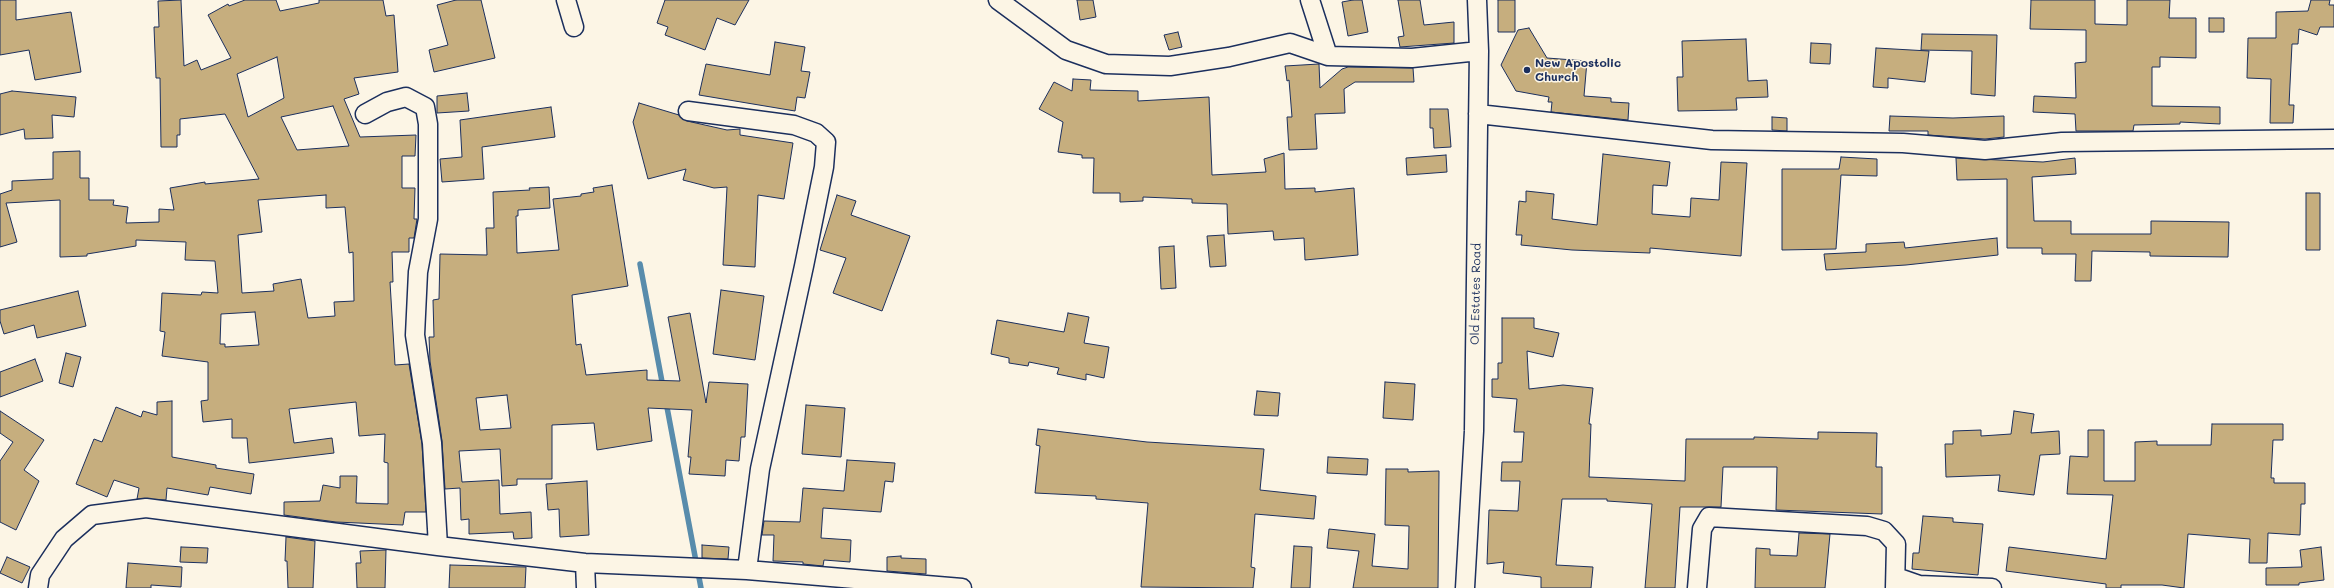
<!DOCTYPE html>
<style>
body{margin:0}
canvas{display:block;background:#fcf5e5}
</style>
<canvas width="2334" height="588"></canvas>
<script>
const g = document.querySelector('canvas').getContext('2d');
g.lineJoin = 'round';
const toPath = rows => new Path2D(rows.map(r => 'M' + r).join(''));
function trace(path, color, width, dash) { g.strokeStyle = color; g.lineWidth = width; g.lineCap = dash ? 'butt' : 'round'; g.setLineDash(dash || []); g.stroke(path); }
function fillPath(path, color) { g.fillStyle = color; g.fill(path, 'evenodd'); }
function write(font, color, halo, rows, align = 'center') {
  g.font = font + ' Mali,sans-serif'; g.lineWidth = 3; g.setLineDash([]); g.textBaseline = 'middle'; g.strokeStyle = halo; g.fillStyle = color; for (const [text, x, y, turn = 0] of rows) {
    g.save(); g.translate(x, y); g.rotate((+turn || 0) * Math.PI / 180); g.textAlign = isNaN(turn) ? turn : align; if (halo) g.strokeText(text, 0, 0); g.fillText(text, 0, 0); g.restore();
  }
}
const stream = toPath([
 [640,264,663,387],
 [666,402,701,588]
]);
const building = toPath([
 [0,0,16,0,16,20,71,12,81,72,35,80,29,50,0,55,0,0],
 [181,0,184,66,197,60,201,70,231,58,208,15,228,4,229,6,245,0,276,0,280,11,319,3,319,0,383,0,386,16,394,15,398,72,354,78,359,94,344,99,360,137,416,135,415,156,402,156,402,188,415,188,414,219,417,219,414,238,409,238,409,252,392,252,393,282,390,282,395,365,409,364,422,444,426,512,405,512,403,525,336,522,284,515,284,502,320,501,323,485,340,488,340,476,357,476,356,503,388,504,388,463,384,462,385,434,359,436,356,402,289,409,294,443,332,438,334,453,249,463,247,438,232,438,232,419,203,422,201,401,208,400,208,362,162,356,165,332,160,331,162,293,201,295,202,292,218,293,215,261,185,260,186,242,136,240,136,246,87,254,87,256,60,257,60,200,6,203,17,242,0,247,0,194,12,190,12,181,53,179,53,152,80,151,80,178,89,178,89,200,114,200,113,205,128,207,126,223,159,222,159,209,174,210,170,188,205,182,205,184,259,179,225,114,180,119,180,135,177,135,177,147,161,147,160,78,156,78,154,27,159,27,158,1,181,0],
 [277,57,284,98,248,117,237,74,277,57],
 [333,106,349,146,297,150,281,117,333,106],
 [326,195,326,208,345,207,349,253,353,252,354,301,334,302,335,316,308,318,301,279,273,284,274,291,242,293,238,235,262,232,258,200,326,195],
 [255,312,259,345,225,347,225,344,220,344,221,314,255,312],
 [456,0,481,0,495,58,434,72,429,50,448,45,437,5,456,0],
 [665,0,749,0,735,25,717,18,705,50,665,35,668,27,657,23,665,0],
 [1077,0,1093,0,1096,17,1080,20,1077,0],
 [1353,0,1362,0,1368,32,1348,36,1342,2,1353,0],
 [1398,0,1420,0,1424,25,1454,22,1454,43,1400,47,1398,37,1404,36,1398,0],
 [1498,0,1515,0,1515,32,1498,32,1498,0],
 [2031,0,2095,0,2095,24,2127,25,2127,0,2170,0,2169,18,2196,18,2196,58,2160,57,2160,67,2152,67,2152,106,2220,107,2220,124,2180,122,2180,124,2134,125,2133,131,2076,131,2075,114,2033,112,2034,96,2076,98,2075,63,2086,62,2086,30,2030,29,2031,0],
 [2311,0,2330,0,2329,5,2334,5,2334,27,2320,27,2317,35,2299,29,2298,44,2292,44,2289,105,2294,105,2293,123,2270,123,2271,79,2247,78,2248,38,2276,38,2276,12,2308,11,2311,0],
 [2209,18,2224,18,2224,32,2209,32,2209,18],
 [1529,28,1547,58,1587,61,1584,96,1611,98,1611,102,1629,103,1628,120,1551,112,1552,102,1548,102,1549,97,1516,91,1501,65,1518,30,1529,28],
 [1178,32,1182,47,1169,50,1164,35,1178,32],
 [1922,34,1997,35,1995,96,1971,94,1972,51,1921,50,1922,34],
 [1746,39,1748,81,1767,80,1768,97,1736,98,1737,110,1678,111,1677,77,1683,77,1682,41,1746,39],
 [775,42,805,47,801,71,810,72,805,98,797,97,795,111,699,95,706,64,770,75,775,42],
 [1811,43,1831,44,1830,64,1810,63,1811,43],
 [1876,48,1929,51,1925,82,1888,78,1888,88,1873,87,1876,48],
 [1319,64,1320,88,1342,69,1348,67,1413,68,1414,82,1355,82,1344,89,1345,113,1315,114,1317,149,1289,150,1287,117,1292,117,1289,80,1287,81,1285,66,1319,64],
 [1073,79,1091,80,1090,90,1138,91,1138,101,1209,97,1212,175,1266,172,1264,159,1284,153,1285,189,1315,188,1315,192,1354,188,1358,255,1305,260,1304,238,1274,240,1273,231,1228,234,1227,204,1192,203,1192,199,1143,197,1143,201,1120,202,1120,193,1093,193,1094,158,1082,158,1082,155,1058,152,1063,122,1039,109,1054,82,1072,91,1073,79],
 [12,91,76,97,74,117,52,115,53,138,25,139,24,129,0,135,0,94,12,91],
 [467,93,469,111,437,113,437,96,467,93],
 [639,103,679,115,687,121,727,130,740,129,740,135,793,143,784,199,758,195,755,267,723,265,727,187,714,188,683,180,686,169,648,179,633,122,639,103],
 [551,107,555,137,482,147,484,179,442,182,440,159,462,157,460,120,551,107],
 [1430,109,1448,109,1451,147,1434,148,1433,128,1430,128,1430,109],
 [1890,116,1953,118,2004,116,2004,137,1985,139,1928,135,1928,131,1889,131,1890,116],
 [1772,117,1787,118,1787,131,1772,130,1772,117],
 [1603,154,1670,162,1667,186,1653,185,1652,214,1690,217,1691,198,1719,200,1721,162,1747,163,1741,256,1650,248,1650,253,1572,250,1521,245,1522,235,1516,235,1519,201,1526,202,1526,191,1554,194,1552,219,1597,225,1603,154],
 [1446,155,1447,172,1407,175,1406,158,1446,155],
 [1841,157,1877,159,1877,176,1841,175,1836,249,1782,250,1782,169,1839,169,1841,157],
 [1956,158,2043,162,2075,158,2076,174,2032,177,2034,221,2071,221,2071,234,2151,234,2151,221,2229,222,2228,257,2150,256,2150,252,2092,251,2091,281,2075,281,2076,254,2042,254,2042,248,2007,248,2007,179,1957,180,1956,158],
 [612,185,628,286,572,295,576,345,581,344,586,375,647,370,647,380,680,381,668,317,690,313,706,403,709,382,748,384,745,437,741,437,739,461,726,460,725,476,689,474,691,457,688,457,692,410,648,408,652,441,597,450,594,423,552,425,552,479,517,479,517,485,502,486,500,449,459,451,462,482,499,480,500,514,531,512,532,538,514,539,513,532,469,534,469,519,461,520,460,488,445,489,442,441,430,361,429,337,434,337,433,300,439,299,440,254,487,255,486,228,494,228,493,192,530,190,529,188,549,187,550,208,518,210,518,216,516,216,517,253,559,250,553,199,581,196,581,194,594,192,593,188,612,185],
 [507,395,511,428,480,430,476,398,507,395],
 [2306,193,2320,193,2320,250,2306,250,2306,193],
 [837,195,856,201,851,215,910,236,882,311,833,293,846,258,820,250,837,195],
 [1224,235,1226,266,1210,267,1207,236,1224,235],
 [1997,238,1998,255,1906,265,1826,270,1824,254,1866,252,1866,244,1904,242,1905,248,1997,238],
 [1174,246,1176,288,1161,289,1159,247,1174,246],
 [721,290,764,296,755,360,713,354,721,290],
 [78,291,86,326,37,338,34,325,4,334,0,321,0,310,78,291],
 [1068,313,1089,317,1084,343,1109,347,1104,378,1086,374,1086,380,1057,374,1059,368,1029,362,1028,366,1009,363,1009,358,991,354,997,320,1064,332,1068,313],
 [1502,318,1534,318,1534,328,1559,333,1553,357,1527,351,1529,389,1563,385,1593,388,1589,424,1591,424,1589,477,1685,481,1686,439,1754,439,1754,437,1818,439,1818,432,1877,433,1876,467,1882,467,1882,514,1776,510,1777,467,1723,467,1721,507,1680,507,1675,588,1645,588,1652,504,1607,501,1607,499,1562,499,1556,565,1593,567,1591,588,1541,588,1541,577,1503,573,1504,562,1487,564,1489,510,1518,511,1520,481,1501,481,1502,462,1522,462,1524,432,1514,432,1517,399,1492,397,1492,379,1498,379,1498,363,1502,363,1502,318],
 [66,353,81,357,73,387,59,383,66,353],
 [35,359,43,381,0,397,0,372,35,359],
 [1385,382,1415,384,1413,420,1383,418,1385,382],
 [1257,391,1280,393,1278,416,1254,415,1257,391],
 [172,401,172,457,216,465,216,468,254,474,251,494,210,487,208,495,167,488,166,500,137,499,139,488,114,480,107,497,76,484,94,439,102,442,116,407,141,417,143,411,157,415,157,402,172,401],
 [806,405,845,408,841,457,802,454,806,405],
 [0,411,44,440,24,470,39,481,16,530,0,522,0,461,13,442,0,433,0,411],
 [2014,411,2034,414,2031,433,2059,431,2060,454,2040,455,2034,495,1998,491,2000,475,1946,477,1945,444,1953,444,1953,431,1981,430,1981,436,2011,434,2014,411],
 [2212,424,2283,424,2283,440,2273,440,2271,478,2274,478,2274,483,2305,483,2305,504,2301,504,2300,535,2268,533,2267,563,2249,563,2250,539,2188,534,2184,588,2162,585,2121,585,2121,588,2106,588,2106,584,2006,571,2009,547,2106,559,2113,495,2067,494,2070,456,2088,457,2088,430,2104,430,2104,481,2135,481,2135,442,2157,441,2157,445,2211,445,2212,424],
 [1038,429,1147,442,1264,449,1260,490,1316,496,1314,519,1255,514,1251,567,1255,568,1253,588,1141,587,1148,503,1096,499,1096,496,1035,493,1040,446,1036,445,1038,429],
 [1328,457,1368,459,1367,475,1327,473,1328,457],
 [847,460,895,463,893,482,885,481,881,512,823,508,821,538,851,540,850,562,824,560,823,566,803,564,803,562,773,561,774,535,762,535,764,521,800,522,803,488,844,491,847,460],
 [1386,469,1408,469,1408,472,1439,471,1438,588,1353,588,1359,551,1327,548,1329,529,1375,534,1372,566,1408,569,1409,526,1385,525,1386,469],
 [587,481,589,535,560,537,559,509,548,510,546,484,587,481],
 [1923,516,1953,518,1953,522,1983,524,1978,575,1912,569,1913,553,1919,553,1923,516],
 [1799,533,1830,534,1825,588,1755,588,1756,548,1770,549,1770,555,1797,556,1799,533],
 [286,537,315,541,313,588,288,588,287,561,285,561,286,537],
 [702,545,729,547,728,559,702,558,702,545],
 [1294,546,1312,547,1310,588,1291,588,1294,546],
 [181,547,208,548,207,563,180,562,181,547],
 [2321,547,2324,580,2299,583,2299,585,2266,585,2266,568,2302,567,2300,550,2321,547],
 [386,550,385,588,357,588,356,563,361,563,360,551,386,550],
 [901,556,901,558,926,559,926,574,887,571,887,557,901,556],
 [7,557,30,567,22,583,0,573,7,557],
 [128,563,182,567,181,587,151,585,151,588,126,588,128,563],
 [450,565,526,567,525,588,449,588,450,565]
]);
const minor = toPath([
 [566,0,574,27],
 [998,0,1066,50,1106,64,1170,66,1229,57,1290,43,1328,56,1412,58,1479,51],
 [1310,0,1328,56],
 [688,111,794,125,816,133,826,142,824,167,804,266,760,469,747,570],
 [365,114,387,102,406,97,425,107,428,124,428,219,418,272,415,335,432,443,438,546],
 [1478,114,1712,140,1903,143,1985,150,2062,142,2334,139],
 [585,563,586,588],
 [1896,577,1919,585,1992,588],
 [38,588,40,575,64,539,92,515,146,508,438,546,585,563,747,570,962,588],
 [1465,588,1474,431,1479,51,1477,0],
 [1697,588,1702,529,1709,517,1867,526,1884,531,1896,544,1895,588]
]);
const markers = [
 [1527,70,4,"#1b2f5e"]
];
const poiNames = [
 ["New Apostolic",1535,63],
 ["Church",1535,77]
];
const streetNames = [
 ["Old Estates Road",1476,294,-89]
];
trace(stream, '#588cac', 5.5);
fillPath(building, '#c6ae7e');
trace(building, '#1b2f5e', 1);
trace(minor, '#1b2f5e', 21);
trace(minor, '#fcf5e5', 18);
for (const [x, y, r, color] of markers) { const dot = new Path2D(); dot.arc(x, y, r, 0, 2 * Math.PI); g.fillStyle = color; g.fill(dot); trace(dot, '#fcf5e5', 1.5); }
write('bold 12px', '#1b2f5e', '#fcf5e5', poiNames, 'left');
write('12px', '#1b2f5e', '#fcf5e5', streetNames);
</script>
